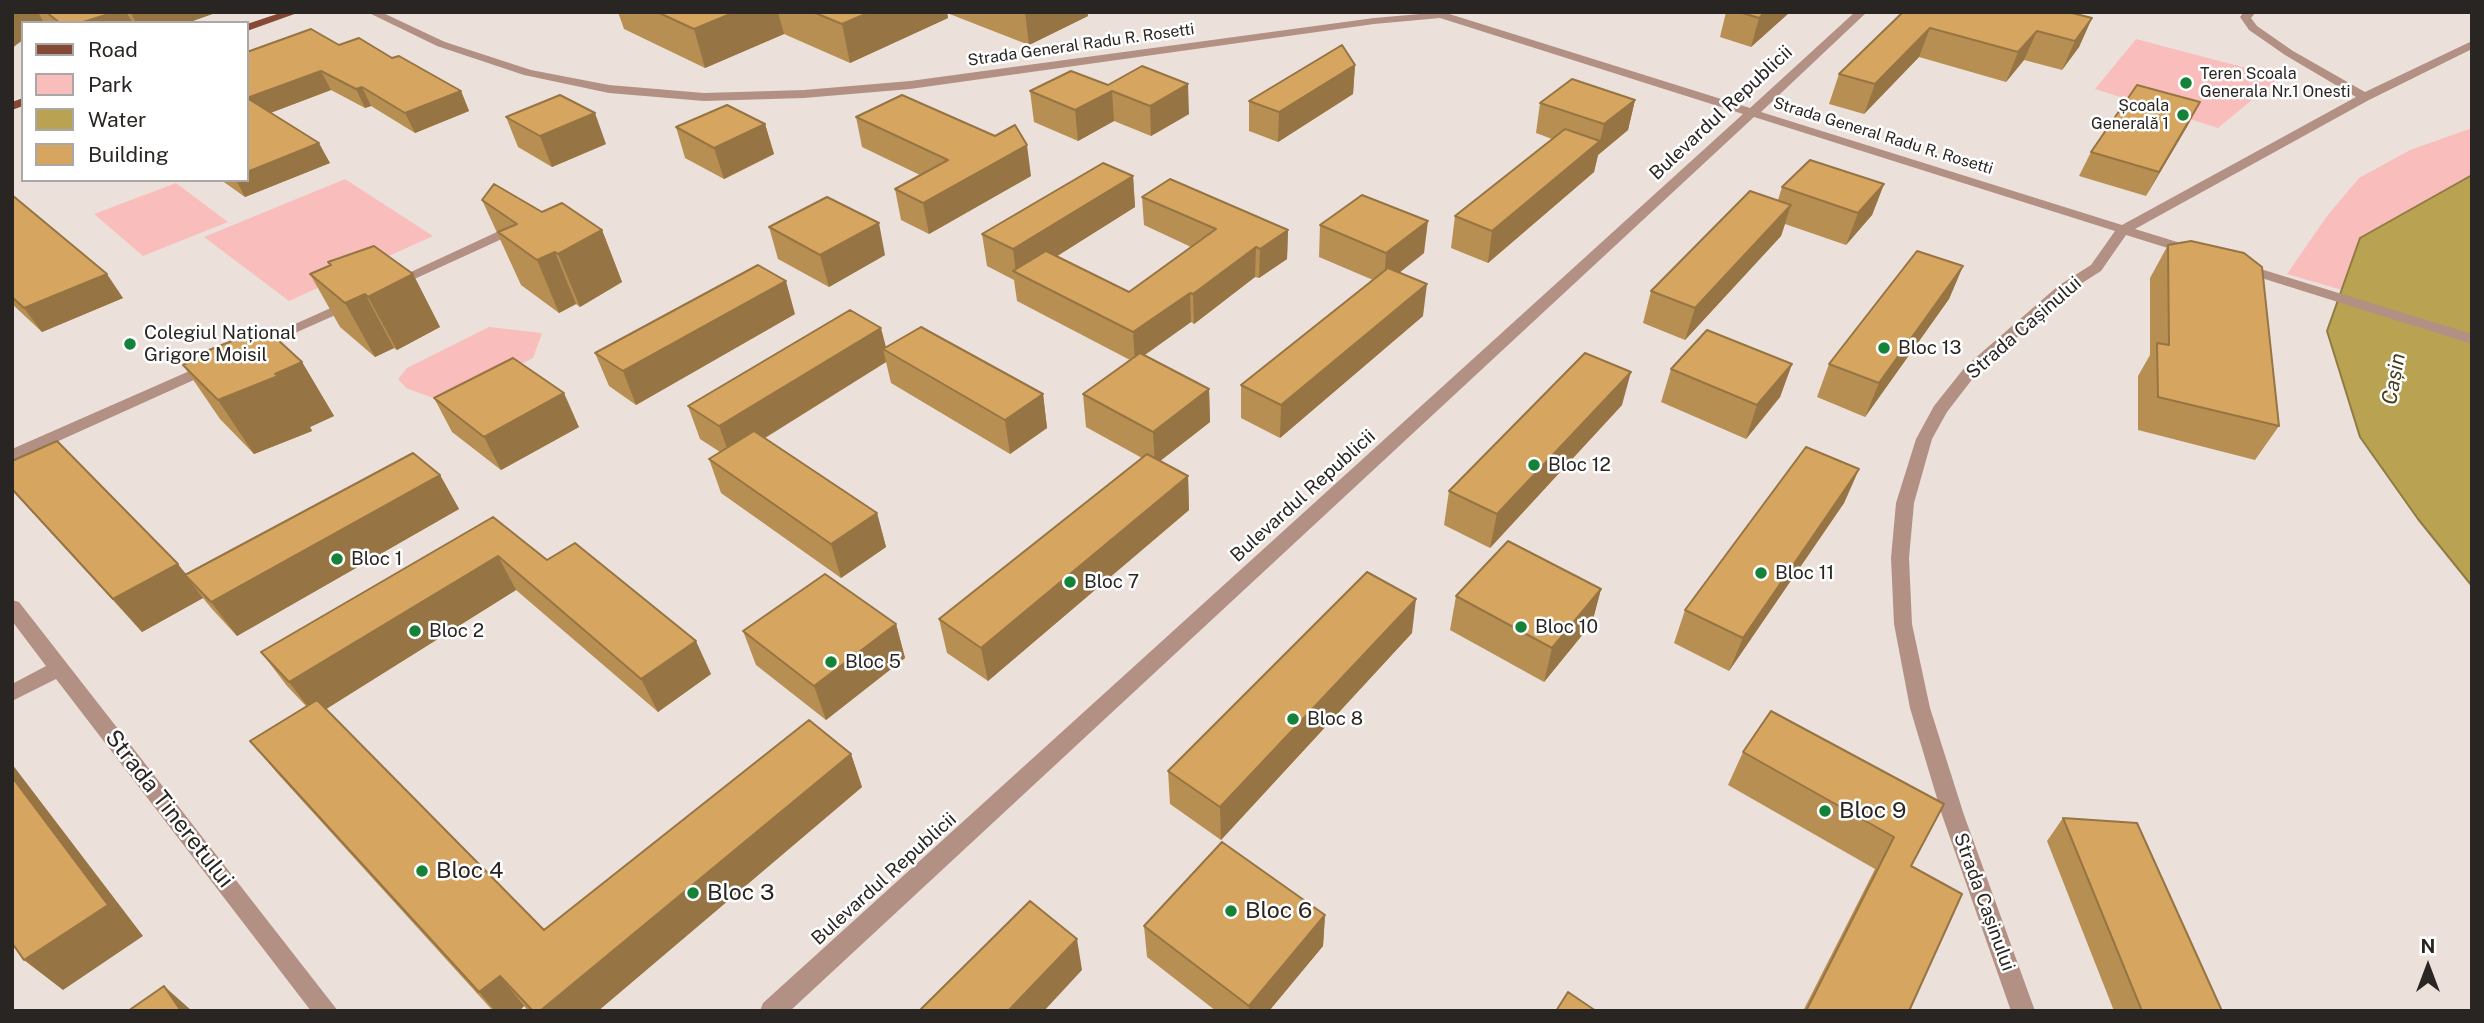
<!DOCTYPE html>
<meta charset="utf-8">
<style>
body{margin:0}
#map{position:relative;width:2484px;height:1023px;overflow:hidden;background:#ece1da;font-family:"Public Sans",sans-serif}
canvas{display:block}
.frame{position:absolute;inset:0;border:14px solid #292522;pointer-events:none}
.legend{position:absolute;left:21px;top:21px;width:228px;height:161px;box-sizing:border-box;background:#fff;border:2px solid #a9a8a7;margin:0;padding:9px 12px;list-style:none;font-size:21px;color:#292522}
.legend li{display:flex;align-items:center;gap:14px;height:35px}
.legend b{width:35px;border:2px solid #a9a8a7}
.north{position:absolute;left:2393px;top:932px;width:70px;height:70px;-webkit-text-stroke:5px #fff;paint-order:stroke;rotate:0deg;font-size:19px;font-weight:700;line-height:28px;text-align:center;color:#292522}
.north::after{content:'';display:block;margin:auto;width:24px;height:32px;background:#292522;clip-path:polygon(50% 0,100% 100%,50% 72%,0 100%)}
</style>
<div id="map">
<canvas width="2484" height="1023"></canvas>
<div class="frame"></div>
<ul class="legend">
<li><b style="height:9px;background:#864935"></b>Road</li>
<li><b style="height:19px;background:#f9bebc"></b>Park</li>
<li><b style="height:19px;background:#b9a251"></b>Water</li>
<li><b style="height:19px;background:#d6a660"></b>Building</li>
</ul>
<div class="north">N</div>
</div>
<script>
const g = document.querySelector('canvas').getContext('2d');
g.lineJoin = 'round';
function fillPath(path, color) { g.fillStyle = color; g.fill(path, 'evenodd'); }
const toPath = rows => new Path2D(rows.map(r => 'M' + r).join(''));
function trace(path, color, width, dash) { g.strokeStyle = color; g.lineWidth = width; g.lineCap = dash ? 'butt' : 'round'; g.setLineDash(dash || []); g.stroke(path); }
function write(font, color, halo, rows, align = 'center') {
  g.font = font + ' "Public Sans",sans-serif'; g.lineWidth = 5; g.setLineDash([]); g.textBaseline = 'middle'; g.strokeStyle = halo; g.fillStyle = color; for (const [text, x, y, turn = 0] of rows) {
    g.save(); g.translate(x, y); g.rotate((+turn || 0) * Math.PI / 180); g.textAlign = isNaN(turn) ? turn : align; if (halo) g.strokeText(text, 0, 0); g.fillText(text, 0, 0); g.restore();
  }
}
const green = toPath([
 [2136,39,2280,77,2218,128,2095,89],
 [2472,128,2472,175,2360,238,2342,290,2287,274,2327,216,2359,178,2410,150],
 [345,179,433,236,289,301,204,237],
 [176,183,228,222,143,256,94,214],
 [489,327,542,333,533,358,444,402,406,388,398,379,407,368]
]);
const water = toPath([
 [2472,175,2472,586,2418,519,2360,437,2327,331,2360,238,2472,175]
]);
const minor = toPath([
 [367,12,381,12,445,42,531,70,609,85,704,93,804,90,910,81,1374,18,1443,12,1750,108,1855,12,1867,12,1761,112,2122,225,2356,97,2285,55,2249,30,2240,17,2244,12,2256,12,2251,18,2257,26,2293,51,2365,92,2472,41,2472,49,2369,100,2135,229,2200,249,2200,255,2190,255,2126,235,2101,271,2068,292,1977,373,1947,412,1932,439,1914,503,1909,558,1912,624,1930,708,1964,815,2035,1011,2011,1011,1942,815,1910,708,1894,624,1891,558,1896,503,1916,439,1934,406,1965,367,2058,286,2091,265,2115,231,1754,117,790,1011,760,1011,763,1003,1743,114,1440,18,1374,24,910,89,804,98,704,101,609,93,524,75,437,46,367,12],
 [499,231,506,235,504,238,397,287,392,288,385,284,499,231],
 [2241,263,2472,334,2472,344,2236,270,2234,267,2241,263],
 [353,298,358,299,358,305,259,349,254,351,246,346,353,298],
 [210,362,216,364,218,367,216,370,12,462,12,449,210,362],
 [12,600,19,602,338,1011,311,1011,56,679,12,701,12,684,46,666,12,621,12,600]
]);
const major = toPath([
 [283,12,300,12,247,31,247,24,283,12],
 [23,98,23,106,12,110,12,102,23,98]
]);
const wall = toPath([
 [12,12,218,12,187,23,23,23,14,47,12,48],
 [618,12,1087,12,1088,16,1029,45,947,13,948,18,850,63,784,34,705,68,624,29],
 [1726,12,1790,12,1751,47,1720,37],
 [1903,12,2092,18,2079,47,2062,70,2024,60,2006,82,1919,57,1864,114,1829,104,1839,74],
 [339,45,392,58,461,91,469,111,415,133,371,106,365,108,331,90,270,113,330,163,245,197,221,180,247,180,247,52],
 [1355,65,1353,94,1278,142,1249,131,1249,101],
 [1108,85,1189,114,1151,136,1114,121,1078,141,1034,122,1030,91],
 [1635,100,1628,130,1598,155,1594,172,1488,263,1451,248,1455,216,1552,139,1536,133,1540,103],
 [506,117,606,144,552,167,518,147],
 [856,117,1031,176,929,234,901,220,895,189,920,175,862,147],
 [765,124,774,154,724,179,685,158,676,127],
 [2188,125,2146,196,2079,176,2091,152],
 [1133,176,1135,207,1057,256,1129,292,1191,247,1144,225,1142,197,1288,230,1287,259,1259,278,1255,277,1194,324,1191,322,1144,355,1209,389,1210,422,1160,461,1188,476,1189,510,988,681,947,653,939,619,1142,458,1086,427,1083,394,1130,360,1017,301,1014,280,987,266,982,234],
 [1884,184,1872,215,1846,245,1785,224,1781,236,1685,340,1643,323,1651,291,1778,200,1782,187],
 [12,195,123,298,42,332,12,304],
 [482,200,542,212,602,230,622,282,580,307,576,304,559,313,521,285],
 [1320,225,1424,253,1400,272,1423,316,1280,438,1241,418,1241,385,1373,280,1319,257],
 [769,227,885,255,829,287,778,259],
 [2168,245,2279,426,2255,460,2138,430,2138,376,2150,355,2150,278],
 [328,262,413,274,440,327,397,350,394,348,375,357,340,327,310,274,330,265],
 [1963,266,1949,299,1865,417,1817,397,1829,364],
 [795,314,636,405,609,386,595,353],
 [886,348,1043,394,1047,428,1010,454,891,383,886,362,765,438,877,513,886,547,841,578,721,493,709,459,720,452,700,439,688,406],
 [204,352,302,362,334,416,310,427,312,431,254,454,220,419,183,365,206,355],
 [1792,364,1780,397,1746,439,1661,402,1671,369],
 [434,398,579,427,501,470,452,432],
 [1622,405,1490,548,1444,525,1449,491],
 [12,461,187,574,440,475,459,509,237,636,212,609,203,598,142,632,12,490],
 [1859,469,1844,503,1729,671,1674,643,1685,610],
 [493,517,547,560,711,674,658,712,516,590,326,709,544,930,851,754,862,787,598,1011,528,1011,524,1006,519,1011,493,1011,278,774,250,741,306,706,287,686,261,652],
 [1601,589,1592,623,1544,682,1450,630,1456,596],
 [896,624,905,658,826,720,756,665,743,631],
 [1412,633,1221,840,1170,804,1168,771],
 [1743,752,1944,804,1911,866,1909,1011,1803,1011,1875,869,1728,785],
 [2063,818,2222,1011,2114,1011,2047,841],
 [1325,915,1323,946,1269,1011,1216,1011,1147,957,1144,926]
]);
const shadedWall = toPath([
 [15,12,38,12,44,23,23,23,23,40,12,48,12,14],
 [115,12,126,12,133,23,80,23],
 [134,12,218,12,187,23,136,23,131,13],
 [735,12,778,12,784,34,705,68,694,29],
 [870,12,947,12,948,18,850,63,842,24],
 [1025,12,1087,12,1088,16,1029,45],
 [1765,12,1790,12,1751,47,1759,18],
 [2092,18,2079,47,2062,70,2075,41],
 [1930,28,1919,57,1864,114,1875,84],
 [2037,31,2024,60,2006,82,2018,52],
 [1355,65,1353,94,1278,142,1279,112],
 [321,71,331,90,257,118,247,98],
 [1188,84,1189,114,1151,136,1150,106],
 [362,87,371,106,365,108,356,89],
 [461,91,469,111,415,133,405,113],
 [1112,91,1114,121,1078,141,1075,110],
 [1635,100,1628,130,1598,155,1594,172,1488,263,1492,231,1600,141,1604,124],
 [2200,102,2188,125,2146,196,2159,172],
 [595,113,606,144,552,167,540,136],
 [765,124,774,154,724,179,714,148],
 [319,143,330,163,245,197,236,180,247,180,247,172],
 [1027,145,1031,176,929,234,923,203],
 [1133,176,1135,207,1024,277,1016,273,1013,249],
 [1884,184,1872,215,1846,245,1858,213],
 [1791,205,1781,236,1685,340,1695,308],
 [1428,221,1424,253,1384,285,1386,253],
 [879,223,885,255,829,287,820,255],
 [602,230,622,282,580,307,558,254],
 [1288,230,1287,259,1259,278,1260,249],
 [1256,247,1255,277,1194,324,1193,294],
 [555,252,576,304,559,313,537,260],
 [1963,266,1949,299,1865,417,1879,383],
 [107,274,123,298,42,332,24,308],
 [413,274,440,327,397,350,368,297],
 [786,281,795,314,636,405,623,371],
 [1427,284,1423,316,1280,438,1281,405],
 [1190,293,1191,322,1135,362,1133,332],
 [365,294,394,348,375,357,345,303],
 [881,328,887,351,883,349,886,362,731,459,719,426],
 [302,362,334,416,310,427,312,431,254,454,218,400],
 [1792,364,1780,397,1746,439,1757,405],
 [1631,372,1622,405,1490,548,1497,514],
 [1209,389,1210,422,1155,465,1153,432],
 [564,393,579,427,501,470,484,437],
 [1043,394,1047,428,1010,454,1005,420],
 [1859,469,1844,503,1729,671,1743,638],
 [440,475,459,509,237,636,211,602],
 [1188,476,1189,510,988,681,981,648],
 [877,513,886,547,841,578,831,544],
 [498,556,516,590,315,716,289,682],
 [178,564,197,588,185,575,203,598,142,632,113,599],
 [1601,589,1592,623,1544,682,1552,648],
 [1416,599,1412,633,1221,840,1220,807],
 [896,624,905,658,826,720,814,686],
 [696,641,711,674,658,712,641,679],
 [851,754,862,787,598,1011,540,1011],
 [12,764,143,936,63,990,24,960],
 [1325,915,1323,946,1269,1011,1249,1011,1249,1006],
 [1077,939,1082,970,1044,1011,1008,1011],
 [500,976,524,1006,519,1011,495,1011,479,992],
 [164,986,192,1011,181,1011]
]);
const building = toPath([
 [46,12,115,12,80,23,60,23,46,12],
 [657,12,735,12,694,29,657,12],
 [813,12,870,12,842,24,813,12],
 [1739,12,1765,12,1759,18,1739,12],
 [1903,12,2068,12,2092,18,2075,41,2037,31,2018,52,1930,28,1875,84,1839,74,1903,12],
 [311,29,339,45,359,38,392,58,399,56,461,91,405,113,362,87,356,89,321,71,247,98,247,52,311,29],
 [1342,45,1355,65,1279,112,1249,101,1342,45],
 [1142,66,1188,84,1150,106,1112,91,1075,110,1030,91,1071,71,1108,85,1142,66],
 [1572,79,1635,100,1604,124,1540,103,1572,79],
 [2137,85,2200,102,2159,172,2091,152,2137,85],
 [560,95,595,113,540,136,506,117,560,95],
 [902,95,995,136,1015,125,1027,145,923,203,895,189,948,160,856,117,902,95],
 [247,98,319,143,247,172,247,98],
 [727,105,765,124,714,148,676,127,727,105],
 [1565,129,1600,141,1492,231,1455,216,1565,129],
 [1810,160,1884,184,1858,213,1782,187,1810,160],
 [1103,163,1133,176,1013,249,982,234,1103,163],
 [1170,179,1288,230,1260,249,1256,247,1193,294,1190,293,1133,332,1013,271,1046,251,1129,292,1216,229,1142,197,1170,179],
 [494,184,542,212,562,203,602,230,558,254,555,252,537,260,498,232,517,224,482,200,494,184],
 [1750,191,1791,205,1695,308,1651,291,1750,191],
 [12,195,107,274,24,308,12,297,12,195],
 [1362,195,1428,221,1386,253,1320,225,1362,195],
 [827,197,879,223,820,255,769,227,827,197],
 [2191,241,2244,253,2262,267,2279,426,2158,397,2157,343,2169,345,2168,245,2191,241],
 [374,246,413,274,368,297,365,294,345,303,310,274,331,265,328,262,374,246],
 [1917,251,1963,266,1879,383,1829,364,1917,251],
 [758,265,786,281,623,371,595,353,758,265],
 [1388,268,1427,284,1281,405,1241,385,1388,268],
 [850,310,881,328,719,426,688,406,850,310],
 [921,327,1043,394,1005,420,883,349,921,327],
 [265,328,302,362,275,374,278,376,218,400,183,365,207,354,204,352,265,328],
 [1707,330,1792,364,1757,405,1671,369,1707,330],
 [1140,353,1209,389,1153,432,1083,394,1140,353],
 [1585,353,1631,372,1497,514,1449,491,1585,353],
 [513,358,564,393,484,437,434,398,513,358],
 [754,431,877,513,831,544,709,459,754,431],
 [57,441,178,564,113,599,12,489,12,461,57,441],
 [1806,447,1859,469,1743,638,1685,610,1806,447],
 [413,453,440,475,211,602,185,575,413,453],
 [1147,454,1188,476,981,648,939,619,1147,454],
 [493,517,547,560,575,543,696,641,641,679,498,556,289,682,261,652,493,517],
 [1508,541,1601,589,1552,648,1456,596,1508,541],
 [1367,572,1416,599,1220,807,1168,771,1367,572],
 [825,574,896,624,814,686,743,631,825,574],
 [317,700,544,930,809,720,851,754,540,1011,533,1011,500,976,479,992,250,741,317,700],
 [1771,711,1944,804,1911,866,1962,894,1909,1011,1806,1011,1894,837,1743,752,1771,711],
 [12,777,108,905,24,960,12,943,12,777],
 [2063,818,2137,823,2222,1011,2142,1011,2063,818],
 [1222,842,1325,915,1249,1006,1144,926,1222,842],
 [1030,901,1077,939,1008,1011,919,1011,1030,901],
 [164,986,181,1011,128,1011,164,986],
 [1568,992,1596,1011,1556,1011,1568,992]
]);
const markers = [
 [2186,83,7,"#148239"],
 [2183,115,7,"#148239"],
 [130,344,7,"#148239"],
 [1884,348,7,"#148239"],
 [1534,465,7,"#148239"],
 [337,559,7,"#148239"],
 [1761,573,7,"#148239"],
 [1070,582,7,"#148239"],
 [1521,627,7,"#148239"],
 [415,631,7,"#148239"],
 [831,662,7,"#148239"],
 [1293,719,7,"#148239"],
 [1825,811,7,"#148239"],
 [422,871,7,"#148239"],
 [693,893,7,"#148239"],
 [1231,911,7,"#148239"]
];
const farStreetnames = [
 ["Strada General Radu R. Rosetti",1081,45,-8],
 ["Strada General Radu R. Rosetti",1883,136,17]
];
const farPoinames = [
 ["Teren Scoala",2200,74],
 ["Generala Nr.1 Onesti",2200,92],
 ["Școala",2169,106,"right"],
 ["Generală 1",2169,124,"right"]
];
const streetNames = [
 ["Bulevardul Republicii",1721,113,-43],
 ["Strada Cașinului",2024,328,-41],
 ["Bulevardul Republicii",1303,496,-42],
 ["Bulevardul Republicii",884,879,-42],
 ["Strada Cașinului",1984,902,70]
];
const poiNames = [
 ["Colegiul Național",144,333],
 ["Grigore Moisil",144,355],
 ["Bloc 13",1898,348],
 ["Bloc 12",1548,465],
 ["Bloc 1",351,559],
 ["Bloc 11",1775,573],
 ["Bloc 7",1084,582],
 ["Bloc 10",1535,627],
 ["Bloc 2",429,631],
 ["Bloc 5",845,662],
 ["Bloc 8",1307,719]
];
const waterNames = [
 ["Cașin",2394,379,-80]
];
const nearStreetnames = [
 ["Strada Tineretului",169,809,52]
];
const nearPoinames = [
 ["Bloc 9",1839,811],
 ["Bloc 4",436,871],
 ["Bloc 3",707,893],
 ["Bloc 6",1245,911]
];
fillPath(green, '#f9bebc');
fillPath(water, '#b9a251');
trace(water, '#8e7c43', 2);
fillPath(minor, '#b39084');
fillPath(major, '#864935');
fillPath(wall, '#b88f53');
fillPath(shadedWall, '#967443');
fillPath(building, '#d6a660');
trace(building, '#967443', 2);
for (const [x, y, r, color] of markers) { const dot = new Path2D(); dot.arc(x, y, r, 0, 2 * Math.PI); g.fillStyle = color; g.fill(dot); trace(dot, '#fff', 2.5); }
write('16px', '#292522', '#fff', farStreetnames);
write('16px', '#292522', '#fff', farPoinames, 'left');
write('19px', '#292522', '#fff', streetNames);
write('19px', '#292522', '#fff', poiNames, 'left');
write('italic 21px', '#473d1a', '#fff', waterNames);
write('23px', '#292522', '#fff', nearStreetnames);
write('23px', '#292522', '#fff', nearPoinames, 'left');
</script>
